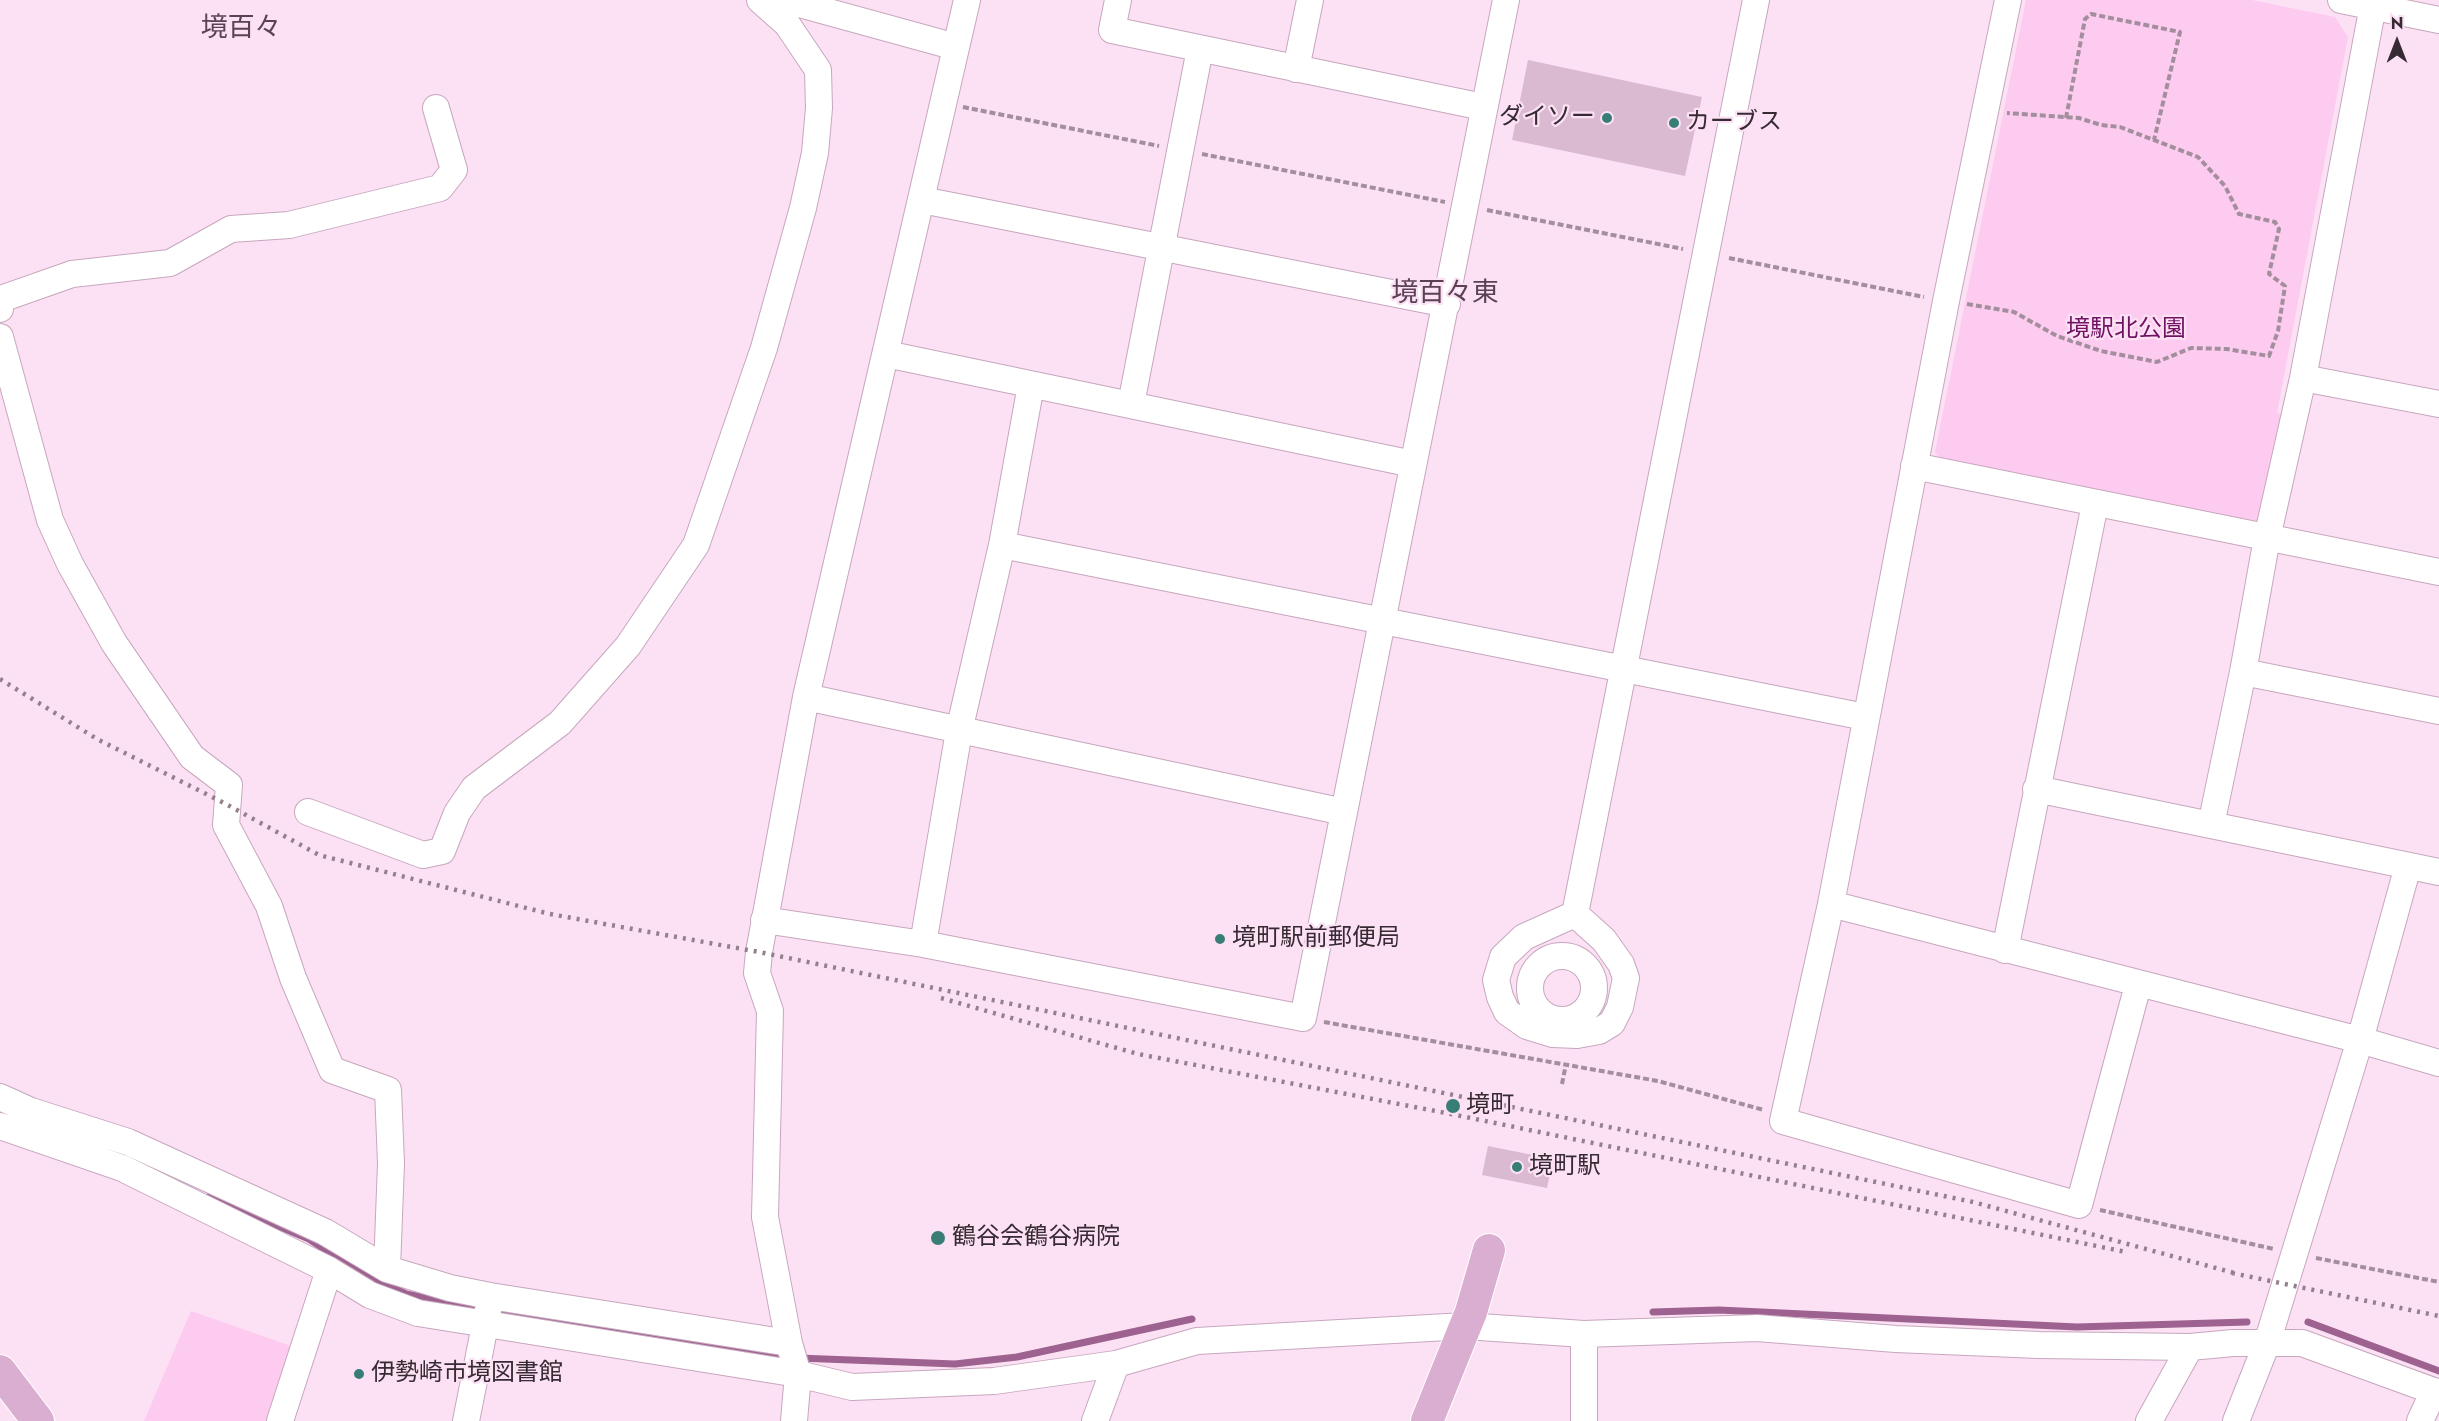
<!DOCTYPE html>
<meta charset="utf-8">
<style>
body{margin:0}
#map{position:relative;width:2439px;height:1421px;overflow:hidden;background:#fce1f4;font-family:Jost,sans-serif}
canvas{display:block}
.north{position:absolute;left:2367px;top:12px;width:60px;height:60px;-webkit-text-stroke:4px #fce1f4;paint-order:stroke;rotate:0deg;font-size:16px;font-weight:700;line-height:24px;text-align:center;color:#362a33}
.north::after{content:'';display:block;margin:auto;width:21px;height:27px;background:#362a33;clip-path:polygon(50% 0,100% 100%,50% 72%,0 100%)}
</style>
<div id="map">
<canvas width="2439" height="1421"></canvas>
<div class="north">N</div>
</div>
<script>
const g = document.querySelector('canvas').getContext('2d');
g.lineJoin = 'round';
function fillPath(path, color) { g.fillStyle = color; g.fill(path, 'evenodd'); }
const toPath = rows => new Path2D(rows.map(r => 'M' + r).join(''));
function trace(path, color, width, dash) { g.strokeStyle = color; g.lineWidth = width; g.lineCap = dash ? 'butt' : 'round'; g.setLineDash(dash || []); g.stroke(path); }
function write(font, color, halo, rows, align = 'center') {
  g.font = font + ' Jost,"Noto Sans JP",sans-serif'; g.lineWidth = 4.5; g.setLineDash([]); g.textBaseline = 'middle'; g.strokeStyle = halo; g.fillStyle = color; for (const [text, x, y, turn = 0] of rows) {
    g.save(); g.translate(x, y); g.rotate((+turn || 0) * Math.PI / 180); g.textAlign = isNaN(turn) ? turn : align; if (halo) g.strokeText(text, 0, 0); g.fillText(text, 0, 0); g.restore();
  }
}
const green = toPath([
 [2026,0,2252,0,2335,17,2348,37,2277,413,2284,415,2263,518,2256,523,1940,460,1935,452],
 [191,1311,294,1347,270,1421,144,1421]
]);
const stream = toPath([
 [209,1197,309,1239,353,1268,406,1294,482,1309],
 [493,1311,787,1357],
 [1653,1312,1719,1310,2077,1327,2247,1322],
 [2308,1322,2439,1371],
 [798,1358,955,1364,1017,1357,1192,1319]
]);
const building = toPath([
 [1528,60,1702,97,1685,176,1512,140],
 [1488,1146,1553,1159,1547,1188,1482,1175]
]);
const path = toPath([
 [963,107,1159,146],
 [2066,118,2085,19,2091,14,2180,32,2154,140],
 [1202,154,1445,202],
 [1487,210,1683,249],
 [1729,258,1924,297],
 [1967,304,2014,312,2057,336,2101,351,2157,362,2191,348,2227,349,2269,356,2278,331,2285,286,2269,274,2279,229,2275,222,2239,214,2225,186,2198,157,2120,127,2101,125,2079,118,2007,113],
 [1324,1022,1658,1081,1764,1110],
 [1562,1084,1566,1064],
 [2100,1210,2274,1249],
 [2316,1258,2439,1282]
]);
const minor = toPath([
 [785,0,956,47],
 [1118,0,1112,30,1483,107],
 [2008,0,1946,301,1831,904,1783,1121,2079,1205,2138,985],
 [2341,0,2439,20],
 [1296,69,1310,0],
 [922,200,1447,304],
 [0,309,1,299,72,274,170,263,231,229,289,225,440,188,454,170,436,108],
 [0,337,50,520,70,564,114,643,192,757,229,785,226,825,269,906,293,978,332,1070,388,1090,391,1163,387,1269],
 [886,354,1413,464],
 [2303,378,2439,404],
 [1131,404,1200,49],
 [1914,466,2439,572],
 [1002,545,1865,717],
 [2243,672,2439,711],
 [806,697,1344,812],
 [2036,789,2439,872],
 [308,812,423,855,442,851,457,813,474,788,560,723,628,646,696,545,764,348,803,208,815,153,819,108,818,70,787,24,760,0],
 [2211,825,2243,672,2267,538,2303,378,2374,0],
 [1831,904,2360,1040,2439,1063],
 [1575,914,1756,0],
 [1575,914,1604,940,1621,964,1626,978,1620,1007,1612,1023,1599,1031,1577,1035,1553,1034,1527,1026,1507,1012,1500,997,1496,980,1503,957,1524,937,1575,914],
 [764,920,923,944,1303,1018,1506,0],
 [923,944,959,731,1002,545,1031,385],
 [2005,950,2095,504],
 '1530 988a32 32 0 1 1 64 0a32 32 0 1 1-64 0Z',
 [0,1097,31,1111,128,1142,325,1232,387,1269,450,1288,490,1296,789,1343],
 [0,1126,122,1168,329,1270,370,1295,418,1313,798,1374,852,1387,994,1381,1116,1364,1197,1341,1465,1326,1584,1334,1757,1328,1896,1339,2039,1345,2190,1347,2233,1343,2302,1343,2439,1393],
 [280,1421,329,1270],
 [466,1421,489,1305],
 [794,1421,798,1374,789,1343,765,1217,770,1011,757,973,759,952,806,697,967,0],
 [1095,1421,1116,1364],
 [1584,1421,1584,1334],
 [2149,1421,2190,1347],
 [2236,1421,2267,1343,2360,1040,2408,866],
 [2420,1421,2434,1391]
]);
const major = toPath([
 [0,1371,38,1421],
 [1427,1421,1471,1312,1489,1250]
]);
const rail = toPath([
 [0,679,97,739,226,804,319,855,550,914,759,952,1973,1202,2238,1274],
 [941,998,1138,1054,1451,1114,2126,1252],
 [2232,1273,2439,1316]
]);
const markers = [
 [1607,118,6,"#387e77"],
 [1674,123,6,"#387e77"],
 [1220,939,6,"#387e77"],
 [1453,1106,8,"#387e77"],
 [1517,1167,6,"#387e77"],
 [938,1238,8,"#387e77"],
 [359,1374,6,"#387e77"]
];
const poiNames = [
 ["ダイソー",1595,118,"right"],
 ["カーブス",1686,123],
 ["境町駅前郵便局",1232,939],
 ["境町",1466,1106],
 ["境町駅",1529,1167],
 ["鶴谷会鶴谷病院",952,1238],
 ["伊勢崎市境図書館",371,1374]
];
const parkNames = [
 ["境駅北公園",2126,330]
];
const quarterNames = [
 ["境百々",241,29],
 ["境百々東",1445,294]
];
fillPath(green, '#fdcbf0');
trace(stream, '#9d628f', 7);
fillPath(building, '#dabad1');
trace(minor, '#c7a7be', 28);
trace(major, '#fff', 34);
trace(path, '#a38e9d', 4, [6, 3]);
trace(minor, '#fff', 26);
trace(major, '#daaed0', 32);
trace(rail, '#93808e', 4.5, [3, 6]);
for (const [x, y, r, color] of markers) { const dot = new Path2D(); dot.arc(x, y, r, 0, 2 * Math.PI); g.fillStyle = color; g.fill(dot); trace(dot, '#fce1f4', 2); }
write('24px', '#362a33', '#fce1f4', poiNames, 'left');
write('24px', '#721263', '#fce1f4', parkNames);
write('27px', '#5b4154', '#fce1f4', quarterNames);
</script>
